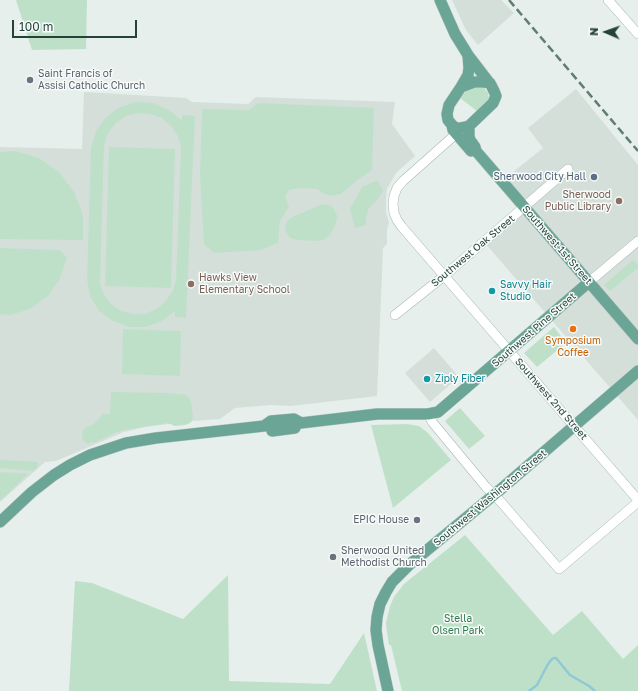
<!DOCTYPE html>
<style>
body{margin:0}
#map{position:relative;width:638px;height:691px;overflow:hidden;background:#e6efeb;font-family:"Golos Text",sans-serif}
canvas{display:block}
.north{position:absolute;left:586px;top:12px;width:40px;height:40px;-webkit-text-stroke:3px #f7fbf9;paint-order:stroke;rotate:272deg;font-size:11px;font-weight:700;line-height:16px;text-align:center;color:#24423a}
.north::after{content:'';display:block;margin:auto;width:14px;height:18px;background:#24423a;clip-path:polygon(50% 0,100% 100%,50% 72%,0 100%)}
.scale{position:absolute;left:12px;top:20px;width:125px;height:18px;box-sizing:border-box;border:2px solid #24423a;border-top:0;padding-left:5px;font-size:12px;line-height:14px;white-space:nowrap;color:#24423a;-webkit-text-stroke:3px #f7fbf9;paint-order:stroke}
</style>
<div id="map">
<canvas width="638" height="691"></canvas>
<div class="north">N</div>
<div class="scale">100 m</div>
</div>
<script>
const g = document.querySelector('canvas').getContext('2d');
g.lineJoin = 'round';
function fillPath(path, color) { g.fillStyle = color; g.fill(path, 'evenodd'); }
const toPath = rows => new Path2D(rows.map(r => 'M' + r).join(''));
function trace(path, color, width, dash) { g.strokeStyle = color; g.lineWidth = width; g.lineCap = dash ? 'butt' : 'round'; g.setLineDash(dash || []); g.stroke(path); }
function write(font, color, halo, rows, align = 'center') {
  g.font = font + ' "Golos Text",sans-serif'; g.lineWidth = 3; g.setLineDash([]); g.textBaseline = 'middle'; g.strokeStyle = halo; g.fillStyle = color; for (const [text, x, y, turn = 0] of rows) {
    g.save(); g.translate(x, y); g.rotate((+turn || 0) * Math.PI / 180); g.textAlign = isNaN(turn) ? turn : align; if (halo) g.strokeText(text, 0, 0); g.fillText(text, 0, 0); g.restore();
  }
}
const built = toPath([
 [452,0,501,0,514,13,478,45,466,30],
 [576,89,638,165,638,420,484,242,524,207,502,181,543,148,528,128],
 [84,92,186,98,192,102,248,104,256,97,395,102,392,124,415,156,396,173,387,189,386,199,386,212,389,223,387,230,387,244,383,248,377,396,291,406,271,405,235,408,220,419,192,421,145,427,124,432,56,461,45,462,0,502,0,147,82,149],
 [434,348,459,377,430,402,405,373]
]);
const green = toPath([
 [16,0,87,0,86,49,32,50],
 [483,87,488,93,489,98,488,101,477,111,460,98,466,91,472,88],
 [136,102,153,103,169,110,182,121,182,115,195,116,186,318,175,317,175,311,162,321,146,327,129,327,113,321,99,311,90,296,87,279,91,148,96,131,106,117,120,107],
 [138,113,150,114,162,118,171,126,178,136,181,148,176,281,172,292,165,302,156,309,145,314,133,314,121,311,111,304,104,295,100,284,104,145,108,133,116,123,126,116],
 [258,103,374,108,372,170,356,181,341,194,331,196,322,193,318,189,301,188,289,190,285,196,289,207,280,221,278,243,261,250,214,253,204,244,200,176,202,109,249,110],
 [109,147,175,149,171,288,105,286],
 [15,151,39,158,59,172,74,192,83,215,83,240,0,239,0,152],
 [377,180,383,190,378,199,369,208,366,217,366,225,355,228,350,209,362,187],
 [322,204,330,205,333,208,337,215,337,219,334,228,330,235,323,240,318,241,299,240,293,239,289,237,285,230,286,223,288,220,294,216,302,213],
 [0,248,60,250,67,258,60,278,48,296,30,309,10,315,0,314],
 [633,260,638,265,638,268,610,291,604,285],
 [554,327,566,343,537,367,524,353],
 [123,329,181,331,180,376,122,374],
 [111,392,168,393,186,395,188,397,191,401,193,416,192,421,190,423,185,425,175,426,168,423,124,430,114,433,94,443,92,442,88,444,84,441,82,437,82,434,83,430,86,427,94,424,99,419,102,414,110,414],
 [460,408,485,436,469,449,445,421],
 [407,424,419,426,428,433,451,460,393,508,371,425],
 [0,460,38,462,37,468,33,471,0,468],
 [0,472,28,474,0,501],
 [465,535,553,635,582,611,623,659,638,645,638,691,402,691,391,645,389,645,387,632,386,623,390,606,394,597,404,584],
 [228,575,229,681,330,684,364,633,377,691,69,691,75,581,92,583,183,619]
]);
const stream = toPath([
 [529,691,537,685,548,664,552,659,554,658,556,658,570,675,589,686,595,691]
]);
const minor = toPath([
 [608,0,638,34],
 [456,134,403,181,397,188,394,196,393,204,394,213,397,220,402,227,638,500],
 [589,282,638,241],
 [395,315,444,276,568,169],
 [428,414,433,423,486,487,501,502,559,569,638,502]
]);
const major = toPath([
 [440,0,455,34,468,55,491,85,494,91,496,96,493,103,469,126,460,128,456,128,452,125],
 [468,55,469,68,468,75,461,87,449,105,447,114,448,120,452,125,453,130,471,151],
 [461,87,474,82,483,82,490,83],
 [469,126,469,136,470,140,475,147,476,151,638,339],
 [272,431,295,428],
 [0,522,32,492,54,475,70,465,90,455,126,443,156,438,264,426,271,421,294,419,301,423,377,414,428,414,438,412,589,282],
 [388,691,378,645,376,630,377,617,380,604,386,592,392,582,409,565,501,489,638,371]
]);
const rail = toPath([
 [509,0,638,151]
]);
const markers = [
 [30,80,4,"#6b7280"],
 [594,177,4,"#5c6f8a"],
 [619,201,4,"#8d6e63"],
 [191,284,4,"#8d6e63"],
 [492,291,4,"#0f9aa8"],
 [573,329,4,"#e8710a"],
 [427,379,4,"#0f9aa8"],
 [417,520,4,"#6b7280"],
 [333,557,4,"#6b7280"]
];
const worshipNames = [
 ["Saint Francis of",38,74],
 ["Assisi Catholic Church",38,86],
 ["EPIC House",409,520,"right"],
 ["Sherwood United",341,551],
 ["Methodist Church",341,563]
];
const serviceNames = [
 ["Sherwood City Hall",586,177]
];
const educationNames = [
 ["Sherwood",611,195],
 ["Public Library",611,207],
 ["Hawks View",199,278,"left"],
 ["Elementary School",199,290,"left"]
];
const streetNames = [
 ["Southwest 1st Street",557,245,49],
 ["Southwest Oak Street",473,251,-40],
 ["Southwest Pine Street",534,330,-41],
 ["Southwest 2nd Street",551,399,49],
 ["Southwest Washington Street",490,498,-40]
];
const cultureNames = [
 ["Savvy Hair",500,285],
 ["Studio",500,297],
 ["Ziply Fiber",435,379]
];
const foodNames = [
 ["Symposium",573,341],
 ["Coffee",573,353]
];
const parkNames = [
 ["Stella",458,619],
 ["Olsen Park",458,631]
];
fillPath(built, '#d4dfda');
fillPath(green, '#bfe0c8');
trace(stream, '#8ec9d4', 2.5);
trace(minor, '#a8b8b2', 10);
trace(major, '#c2cac8', 12);
trace(minor, '#fff', 9);
trace(major, '#6aa596', 11);
trace(rail, '#5f7d75', 2.5, [8, 4]);
for (const [x, y, r, color] of markers) { const dot = new Path2D(); dot.arc(x, y, r, 0, 2 * Math.PI); g.fillStyle = color; g.fill(dot); trace(dot, '#f7fbf9', 1.5); }
write('10px', '#5b616d', '#f7fbf9', worshipNames, 'left');
write('10px', '#4e5e75', '#f7fbf9', serviceNames, 'right');
write('10px', '#785e54', '#f7fbf9', educationNames, 'right');
write('10px', '#24423a', '#f7fbf9', streetNames);
write('10px', '#0d838f', '#f7fbf9', cultureNames, 'left');
write('10px', '#c56008', '#f7fbf9', foodNames);
write('10px', '#2d7a4b', '#f7fbf9', parkNames);
</script>
